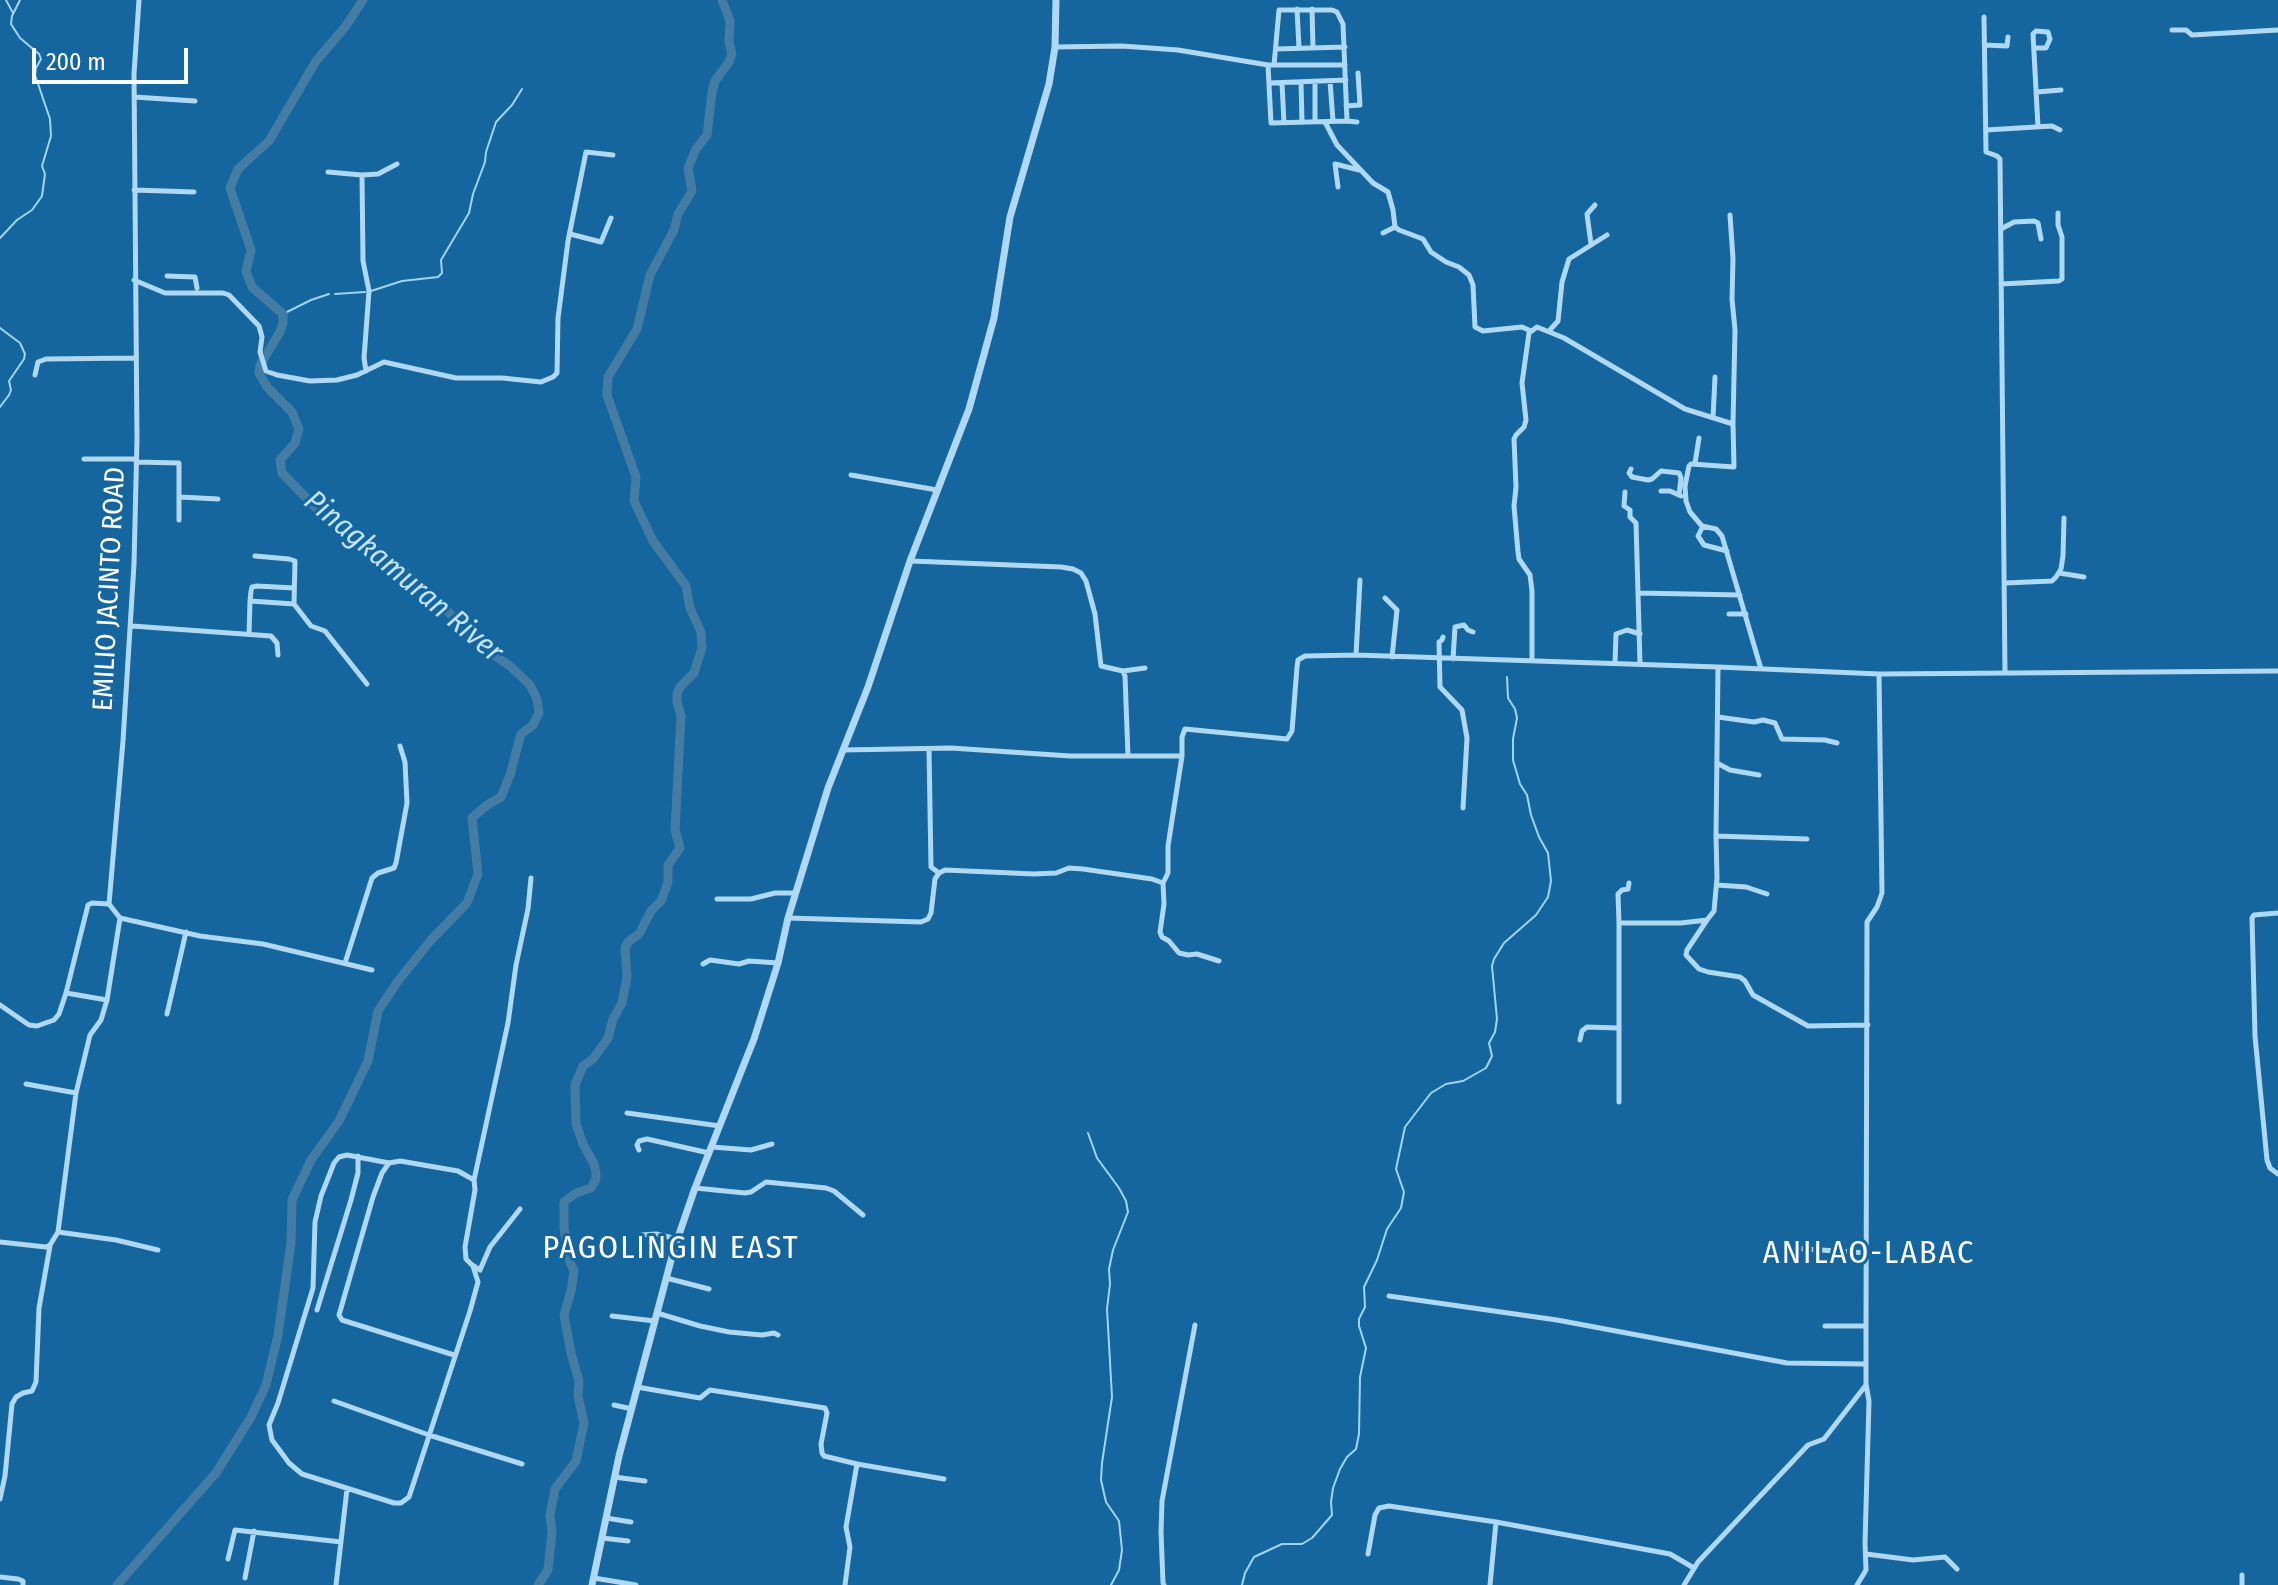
<!DOCTYPE html>
<style>
body{margin:0}
#map{position:relative;width:2278px;height:1585px;overflow:hidden;background:#15669f;font-family:"Fira Sans Condensed",sans-serif}
canvas{display:block}
.scale{position:absolute;left:32px;top:48px;width:156px;height:36px;box-sizing:border-box;border:4px solid #fff;border-top:0;padding-left:10px;font-size:24px;line-height:28px;white-space:nowrap;color:#fff;-webkit-text-stroke:6px #15669f;paint-order:stroke}
</style>
<div id="map">
<canvas width="2278" height="1585"></canvas>
<div class="scale">200 m</div>
</div>
<script>
const g = document.querySelector('canvas').getContext('2d');
g.lineJoin = 'round';
const toPath = rows => new Path2D(rows.map(r => 'M' + r).join(''));
function trace(path, color, width, dash) { g.strokeStyle = color; g.lineWidth = width; g.lineCap = dash ? 'butt' : 'round'; g.setLineDash(dash || []); g.stroke(path); }
function write(font, color, halo, rows, align = 'center') {
  g.font = font + ' "Fira Sans Condensed",sans-serif'; g.lineWidth = 6; g.setLineDash([]); g.textBaseline = 'middle'; g.strokeStyle = halo; g.fillStyle = color; for (const [text, x, y, turn = 0] of rows) {
    g.save(); g.translate(x, y); g.rotate((+turn || 0) * Math.PI / 180); g.textAlign = isNaN(turn) ? turn : align; if (halo) g.strokeText(text, 0, 0); g.fillText(text, 0, 0); g.restore();
  }
}
const stream = toPath([
 [6,0,13,13],
 [0,238,17,220,32,210,42,196,45,174,42,166,51,136,50,119,35,75,36,68,41,59,39,54,20,38,11,24,12,16,20,0],
 [371,291,402,281,438,277,442,273,441,260,469,213,473,194,485,162,486,152,496,122,512,105,522,89],
 [335,294,365,292],
 [283,314,311,300,329,294],
 [0,328,20,343,25,354,24,359,9,381,11,390,9,395,0,407],
 [1088,1133,1097,1158,1119,1188,1126,1201,1128,1212,1113,1250,1109,1269,1110,1284,1107,1309,1112,1397,1102,1463,1101,1480,1106,1502,1119,1521,1122,1550,1119,1570,1111,1585],
 [1242,1585,1245,1573,1254,1557,1282,1544,1302,1544,1312,1538,1332,1515,1331,1502,1333,1488,1340,1469,1347,1457,1356,1449,1359,1434,1360,1377,1366,1348,1359,1326,1359,1319,1365,1307,1364,1287,1377,1260,1387,1229,1401,1208,1404,1192,1396,1169,1405,1127,1431,1093,1446,1084,1463,1081,1486,1068,1492,1056,1489,1043,1495,1032,1497,1019,1492,966,1494,959,1504,943,1536,915,1548,897,1551,881,1548,853,1539,837,1531,815,1527,795,1520,784,1513,760,1513,739,1517,718,1515,709,1508,698,1507,677]
]);
const river = toPath([
 [117,1585,216,1473,251,1417,266,1385,278,1335,291,1243,292,1200,311,1160,339,1121,368,1061,378,1011,398,981,431,940,467,903,478,874,472,818,487,805,501,797,510,775,521,734,533,725,539,713,537,699,530,685,510,666,488,651,421,585,343,523,315,507,282,473,280,460,295,443,299,429,292,412,267,387,259,373,260,365,280,332,283,323,283,314,252,287,246,271,251,250,230,188,238,169,269,141,316,61,346,26,363,0],
 [538,1585,548,1570,552,1532,550,1515,555,1489,576,1461,584,1423,578,1396,579,1381,571,1353,564,1315,571,1291,574,1271,569,1260,564,1228,564,1202,576,1193,591,1188,596,1179,596,1173,594,1164,583,1144,576,1124,575,1085,583,1066,593,1059,608,1038,613,1019,622,1003,627,977,625,948,628,942,639,934,651,911,661,901,668,882,668,865,680,848,675,830,681,716,677,702,677,693,680,687,694,673,702,648,701,632,690,608,686,586,653,541,634,501,636,477,607,395,608,377,637,329,650,275,674,230,678,214,692,191,688,168,696,149,707,135,712,92,715,81,729,62,732,54,729,42,730,21,722,0]
]);
const minor = toPath([
 [139,0,134,74,137,439,134,564,123,741,109,904,120,918,200,936,263,944,372,970],
 [1297,9,1299,48],
 [1312,9,1313,48],
 [1984,17,1986,152,1997,156,2000,159,2005,672],
 [2172,30,2186,30,2192,35,2278,30],
 [1985,45,2007,46,2008,37],
 [1055,47,1122,46,1178,50,1268,65,1345,65],
 [2035,48,2046,48,2050,39,2048,32,2036,31,2033,34,2038,127],
 [1276,49,1345,47],
 [1268,65,1271,123,1347,121,1357,122],
 [1274,65,1279,10,1332,10,1337,12,1343,24,1347,121],
 [1315,81,1315,122],
 [1330,81,1333,121],
 [1301,82,1302,122],
 [1269,83,1346,80],
 [1282,83,1284,123],
 [2037,92,2061,90],
 [134,97,195,101],
 [1346,106,1360,105,1358,73],
 [1325,122,1337,145,1373,183,1388,192,1393,210,1395,227,1383,233],
 [1986,130,2052,126,2060,130],
 [328,172,362,175,363,261,369,291,364,358,366,371],
 [362,175,378,174,397,164],
 [1338,187,1335,164,1359,170],
 [134,190,194,192],
 [1730,215,1733,259,1732,299,1735,330,1733,424],
 [1395,227,1399,230,1423,239,1431,252,1446,262,1459,267,1469,275,1473,285,1475,327,1483,331,1522,327,1531,331],
 [2001,229,2014,222,2034,221,2038,223,2041,239],
 [570,234,601,242,611,218],
 [1591,244,1587,214,1595,205],
 [167,276,195,277,197,288],
 [134,280,165,293,223,293,229,295,259,326,262,337,260,352,266,371,277,375,310,381,337,380,357,375,384,362,456,378,502,378,541,382,553,377,557,373,558,318,568,241,586,152,613,155],
 [2001,284,2059,281,2062,279,2062,237,2058,225,2058,213],
 [1549,331,1558,321,1562,282,1569,259,1607,235],
 [35,375,38,362,46,359,136,358],
 [1713,418,1715,377],
 [84,459,136,459],
 [136,462,179,463,179,520],
 [1695,463,1699,438],
 [1631,469,1629,473,1632,477,1648,480,1652,479,1661,471,1679,473,1681,478,1679,495],
 [851,475,937,490],
 [1661,491,1670,491,1681,496],
 [1625,492,1624,506,1630,510,1630,517,1636,523,1640,664],
 [180,497,218,499],
 [1703,526,1698,536,1704,545,1727,551],
 [911,561,1061,567,1073,569,1081,573,1086,581,1095,614,1101,666,1123,671,1125,676,1128,756],
 [2059,573,2084,577],
 [2005,583,2052,581,2056,577,2061,569,2063,556,2064,518],
 [1638,593,1740,595],
 [1385,598,1397,610,1392,657],
 [250,601,251,591,252,587,257,586,294,588],
 [294,604,311,626,325,631,367,684],
 [1729,614,1746,614],
 [132,626,271,636,277,643,278,655],
 [249,634,250,601,294,604,295,561,289,559,255,556],
 [1443,637,1442,640,1439,642,1440,687,1462,710,1467,738,1463,808],
 [1356,655,1360,580],
 [1453,659,1455,627,1464,625,1468,630,1473,632],
 [1532,660,1532,591,1530,575,1519,559,1518,552,1514,506,1516,487,1514,439,1516,435,1524,427,1526,420,1522,383,1529,333,1537,327,1564,338,1685,409,1733,424,1734,467,1691,464,1689,466,1685,486,1686,501,1690,512,1702,526,1716,529,1722,536,1761,669],
 [1615,663,1616,634,1627,630,1640,634],
 [1123,671,1145,668],
 [1718,717,1754,722,1763,720,1775,723,1782,739,1825,740,1837,743],
 [929,749,931,867,939,873],
 [844,750,951,748,1070,756,1182,756,1182,737,1185,729,1287,739,1292,731,1297,667,1298,660,1305,656,1356,655,1718,667],
 [1717,763,1730,770,1759,775],
 [1716,836,1807,839],
 [1163,883,1164,904,1160,932,1162,937,1169,941,1179,953,1188,955,1197,954,1219,961],
 [1717,885,1746,887,1767,894],
 [717,899,751,899,775,893,796,893],
 [2278,913,2254,915,2252,918,2255,1036,2267,1160,2270,1168,2278,1174],
 [788,918,921,922,928,919,931,913,935,879,939,873,945,870,1034,874,1056,873,1069,868,1083,869,1152,879,1163,883,1168,873,1168,846,1182,756],
 [1707,920,1687,950,1686,955,1699,969,1708,972,1740,977,1745,981,1753,995,1808,1026,1868,1025],
 [1619,923,1618,894,1622,890,1628,889,1629,883],
 [345,963,372,878,378,873,394,868,396,863,407,803,405,762,400,746],
 [703,964,710,960,739,964,749,961,778,963],
 [66,993,107,1000],
 [0,1005,29,1025,37,1026,54,1020,59,1014,66,993,88,905,92,903,109,904],
 [167,1014,186,932],
 [1580,1040,1582,1031,1587,1027,1618,1028],
 [26,1084,76,1093],
 [1619,1102,1619,923,1681,923,1707,920,1714,911,1717,878,1716,836,1718,667,1879,674,2278,671],
 [627,1113,720,1126],
 [712,1147,751,1150,772,1144],
 [639,1150,637,1145,639,1141,647,1139,709,1153],
 [389,1163,382,1173,373,1197,339,1315,342,1320,454,1355],
 [474,1180,458,1171,400,1161,389,1163,347,1155,339,1157,334,1163,321,1196,315,1222,313,1288,278,1403,269,1425,272,1440,289,1463,302,1474,394,1503,401,1503,409,1497,470,1311,478,1282,473,1266,466,1259,465,1247,475,1190,474,1180,508,1023,516,965,528,909,531,878],
 [695,1188,745,1193,751,1192,766,1182,826,1188,834,1191,863,1215],
 [58,1232,116,1240,158,1250],
 [642,1235,656,1234,677,1239],
 [0,1242,46,1247,50,1245,58,1232,76,1093,90,1035,101,1020,107,1000,120,918],
 [1790,1248,1867,1253],
 [474,1266,480,1270,490,1247,520,1209],
 [666,1278,709,1289],
 [1389,1296,1557,1320,1787,1363,1866,1364],
 [317,1310,351,1200,358,1173,358,1156],
 [657,1313,700,1326,729,1332,762,1335,774,1333,778,1335],
 [612,1316,655,1321],
 [1825,1326,1866,1326],
 [637,1387,700,1398,710,1390,825,1408,827,1413,821,1444,822,1453,824,1456,857,1464,846,1527,850,1547,845,1585],
 [334,1401,429,1435,522,1464],
 [614,1405,632,1409],
 [857,1464,944,1479],
 [614,1477,645,1481],
 [0,1499,5,1476,12,1404,16,1397,23,1393,32,1391,36,1382,39,1308,50,1246],
 [606,1518,631,1522],
 [602,1538,628,1541],
 [1368,1554,1375,1515,1379,1508,1389,1506,1496,1522],
 [1866,1554,1913,1560,1945,1557,1957,1569],
 [228,1559,235,1530,341,1542],
 [2242,1575,2242,1585],
 [0,1577,18,1579,23,1581,23,1585],
 [245,1578,254,1531],
 [594,1578,636,1585],
 [336,1585,347,1489],
 [1164,1585,1163,1583,1161,1532,1162,1501,1195,1325],
 [1490,1585,1496,1522,1670,1554,1694,1568],
 [1684,1585,1698,1562,1808,1445,1824,1439,1866,1385],
 [1857,1585,1866,1570,1865,1543,1869,1401,1866,1384,1866,1326,1867,922,1877,907,1882,893,1879,674]
]);
const tertiary = toPath([
 [592,1585,619,1456,674,1249,695,1188,754,1039,778,963,788,918,828,788,868,687,910,561,969,409,994,318,1010,217,1049,84,1055,47,1056,0]
]);
const streetNames = [
 ["EMILIO JACINTO ROAD",110,589,-87]
];
const waterNames = [
 ["Pinagkamuran River",403,577,40]
];
const quarterNames = [
 ["PAGOLINGIN EAST",671,1249],
 ["ANILAO-LABAC",1869,1254]
];
trace(stream, '#a0d5f6', 2);
trace(river, '#447ca4', 9);
trace(minor, '#aed8f3', 5);
trace(tertiary, '#aed8f3', 7);
write('28px', '#fff', '#15669f', streetNames);
write('italic 30px', '#c1e4fa', '#15669f', waterNames);
g.letterSpacing = '2px';
write('32px', '#fff', '#15669f', quarterNames);
g.letterSpacing = '0px';
</script>
